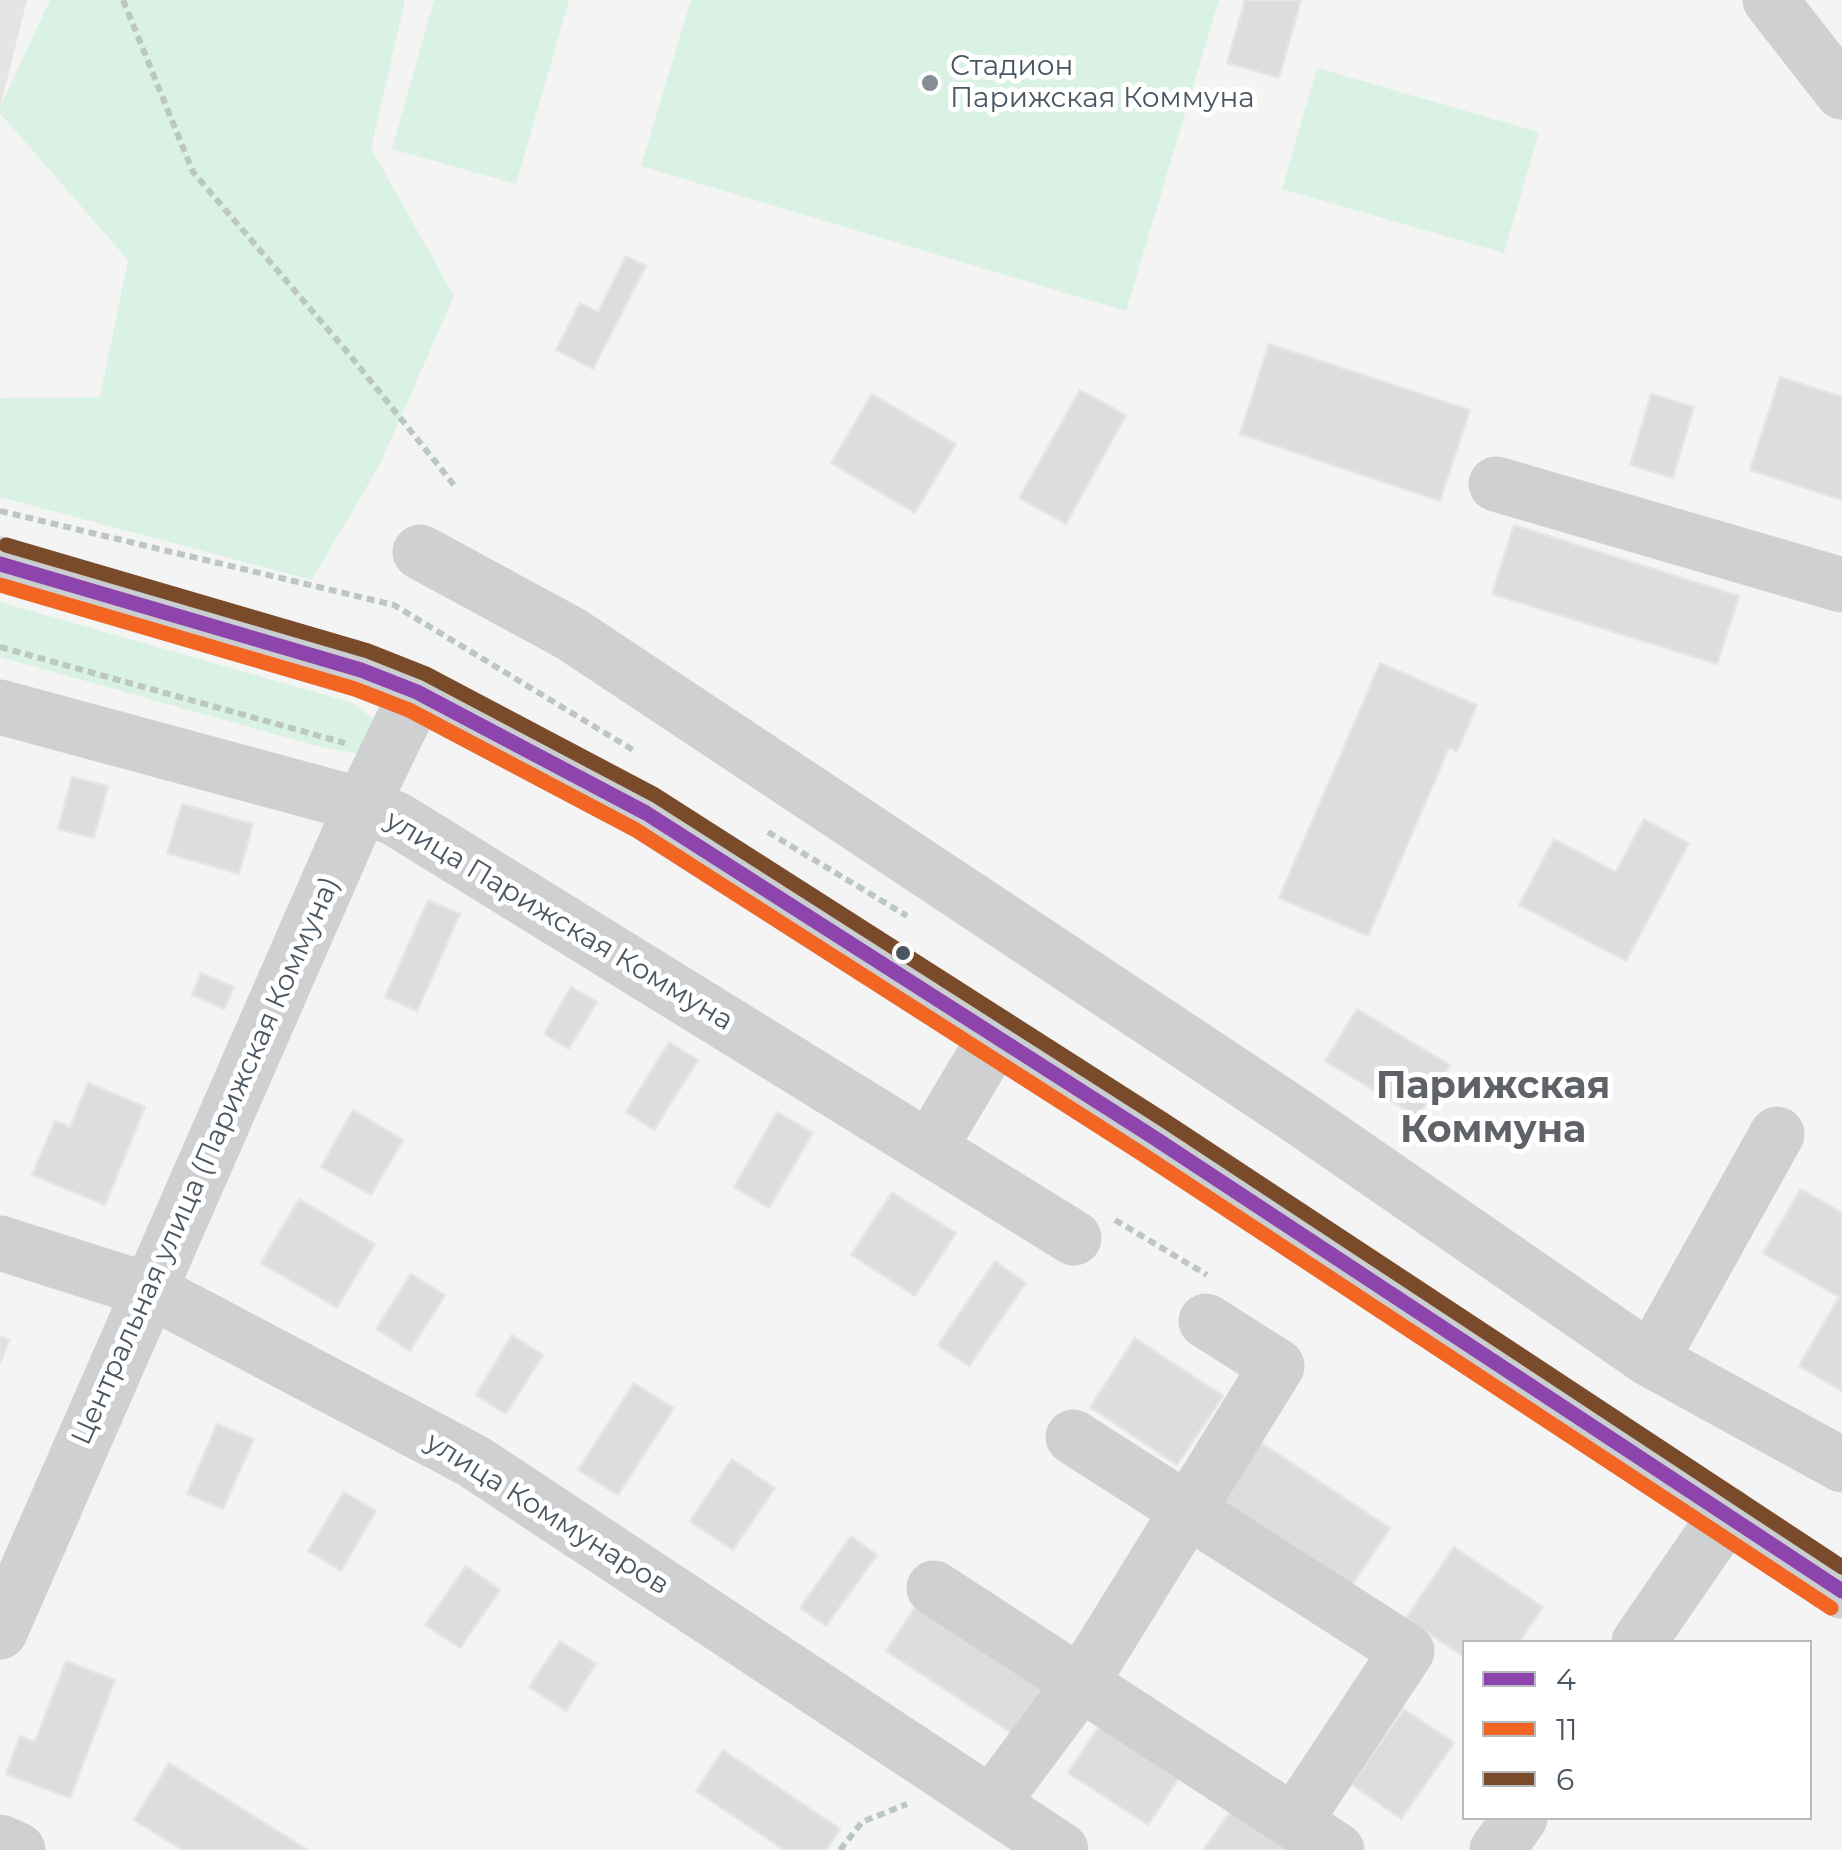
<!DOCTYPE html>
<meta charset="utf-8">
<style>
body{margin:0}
#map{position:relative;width:1842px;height:1850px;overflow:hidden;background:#f4f4f4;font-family:Montserrat,sans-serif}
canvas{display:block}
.legend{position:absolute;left:1462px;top:1640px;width:350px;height:180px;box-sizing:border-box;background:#fff;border:2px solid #b7bbc0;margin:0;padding:12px 18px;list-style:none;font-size:30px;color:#4a5661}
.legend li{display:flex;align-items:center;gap:20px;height:50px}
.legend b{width:50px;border:2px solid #b7bbc0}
</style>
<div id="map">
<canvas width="1842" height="1850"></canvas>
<ul class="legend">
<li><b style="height:12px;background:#8e44ad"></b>4</li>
<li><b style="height:12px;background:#f26522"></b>11</li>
<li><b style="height:12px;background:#7a4b2a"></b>6</li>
</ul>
</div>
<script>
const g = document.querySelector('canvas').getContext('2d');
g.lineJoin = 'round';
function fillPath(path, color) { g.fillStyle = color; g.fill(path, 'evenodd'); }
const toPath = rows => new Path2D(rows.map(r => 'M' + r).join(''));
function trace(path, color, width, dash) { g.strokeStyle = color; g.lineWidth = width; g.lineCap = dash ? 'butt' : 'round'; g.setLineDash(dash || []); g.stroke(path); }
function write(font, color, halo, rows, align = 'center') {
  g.font = font + ' Montserrat,sans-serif'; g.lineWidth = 10; g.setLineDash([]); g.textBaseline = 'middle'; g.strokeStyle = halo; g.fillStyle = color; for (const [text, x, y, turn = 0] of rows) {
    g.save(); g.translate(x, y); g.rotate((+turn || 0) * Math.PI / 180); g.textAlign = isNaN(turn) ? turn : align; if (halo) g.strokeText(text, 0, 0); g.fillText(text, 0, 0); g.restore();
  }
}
const education = toPath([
 [0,0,27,0,0,108]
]);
const green = toPath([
 [50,0,405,0,371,148,454,296,380,464,312,580,0,497,0,398,100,397,128,260,0,113,0,107],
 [434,0,569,0,516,184,392,149],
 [691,0,1219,0,1126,311,641,166],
 [1317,68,1539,132,1504,253,1282,189],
 [0,602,353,703,375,721,359,754,317,746,0,657]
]);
const building = toPath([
 [1245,0,1301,0,1279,78,1227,63,1245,0],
 [626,256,646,266,593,369,556,350,580,303,598,312,626,256],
 [1269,344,1470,410,1440,501,1240,434,1269,344],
 [1780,377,1842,397,1842,500,1750,470,1780,377],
 [1080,390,1126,415,1066,524,1019,498,1080,390],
 [872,394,956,444,915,513,831,463,872,394],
 [1651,394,1694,407,1673,478,1630,465,1651,394],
 [1514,525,1739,596,1717,664,1492,594,1514,525],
 [1380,663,1477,705,1457,752,1449,748,1368,936,1279,898,1380,663],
 [72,777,108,786,94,838,58,829,72,777],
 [182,804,253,824,239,874,167,853,182,804],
 [1644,819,1689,843,1626,961,1519,905,1554,839,1616,872,1644,819],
 [428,900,460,914,417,1011,385,997,428,900],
 [201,973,234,987,224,1009,192,995,201,973],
 [571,987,597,1002,569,1049,544,1034,571,987],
 [1357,1009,1450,1065,1418,1117,1325,1061,1357,1009],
 [669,1042,698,1060,654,1130,626,1112,669,1042],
 [88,1083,145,1107,105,1205,32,1175,55,1121,70,1127,88,1083],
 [353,1110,403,1140,371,1195,321,1167,353,1110],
 [777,1112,813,1133,769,1208,734,1187,777,1112],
 [1801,1189,1842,1213,1842,1391,1799,1366,1839,1297,1763,1253,1801,1189],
 [892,1192,956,1233,915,1296,851,1255,892,1192],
 [299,1199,375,1244,337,1308,261,1263,299,1199],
 [995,1261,1026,1283,969,1366,938,1345,995,1261],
 [411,1274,445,1295,410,1351,376,1329,411,1274],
 [512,1335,543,1355,506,1414,476,1395,512,1335],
 [0,1336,9,1340,0,1363,0,1336],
 [1135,1338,1223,1396,1177,1465,1090,1407,1135,1338],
 [634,1383,674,1408,618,1495,578,1470,634,1383],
 [217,1424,254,1439,223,1509,187,1494,217,1424],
 [1260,1442,1390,1528,1350,1588,1220,1502,1260,1442],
 [732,1459,775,1488,733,1550,690,1521,732,1459],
 [344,1492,376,1511,341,1571,308,1551,344,1492],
 [851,1536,877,1555,826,1626,800,1608,851,1536],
 [1454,1547,1543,1607,1519,1642,1464,1642,1464,1657,1406,1618,1454,1547],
 [466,1566,500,1590,460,1648,425,1625,466,1566],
 [921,1598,1051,1683,1016,1736,886,1651,921,1598],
 [560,1641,596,1664,566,1711,529,1687,560,1641],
 [66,1661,115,1680,70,1798,6,1774,20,1736,35,1742,66,1661],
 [1404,1709,1454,1743,1401,1819,1351,1784,1404,1709],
 [1103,1720,1183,1772,1148,1825,1068,1773,1103,1720],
 [723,1750,840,1829,826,1850,784,1850,696,1791,723,1750],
 [169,1763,308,1850,182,1850,134,1820,169,1763],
 [1236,1804,1301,1850,1203,1850,1236,1804]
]);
const path = toPath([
 [123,0,193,172,349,354,454,485],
 [0,511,394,605,633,750],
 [0,647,345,743],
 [768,832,907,916],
 [1115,1220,1207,1275],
 [840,1850,862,1822,907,1804]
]);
const minor = toPath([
 [1770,0,1842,92],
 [1496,484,1842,585],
 [420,552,571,634,1297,1116,1651,1360,1777,1134],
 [0,707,362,805,396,819,1074,1238],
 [930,1147,996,1036],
 [0,1243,151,1291,473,1461,1061,1850],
 [1651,1360,1842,1465],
 [1073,1437,1407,1651,1294,1822],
 [934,1588,1337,1850],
 [0,1632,362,805,417,692],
 [1639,1642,1727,1514],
 [991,1804,1081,1683,1277,1366,1206,1321],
 [0,1842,18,1850],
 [1497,1850,1520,1818]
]);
const major = toPath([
 [0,564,361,670,417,692,646,813,1153,1137,1842,1591]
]);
const bus1 = toPath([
 [0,564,361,670,417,692,646,813,1153,1137,1842,1591]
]);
const bus2 = toPath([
 [0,585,355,689,409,710,636,830,1142,1154,1831,1608]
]);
const bus3 = toPath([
 [6,545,368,651,426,674,655,795,1164,1120,1842,1567]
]);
const markers = [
 [930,83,10,"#868d94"],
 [903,953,9,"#4a5661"]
];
const poiNames = [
 ["Стадион",950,67],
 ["Парижская Коммуна",950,99]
];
const streetNames = [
 ["улица Парижская Коммуна",559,921,31],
 ["Центральная улица (Парижская Коммуна)",206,1161,-66],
 ["улица Коммунаров",547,1514,32]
];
const districtNames = [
 ["Парижская",1493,1087],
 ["Коммуна",1493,1131]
];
fillPath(education, '#e6e5e6');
fillPath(green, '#d9f2e3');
fillPath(building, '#ddddde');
trace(building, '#e5e6e7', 2.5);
trace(path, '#bcc7c4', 6, [8, 5]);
trace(minor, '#ced0d2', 55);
trace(major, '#caced1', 55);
trace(bus1, '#8e44ad', 15);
trace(bus2, '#f26522', 15);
trace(bus3, '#7a4b2a', 15);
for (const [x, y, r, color] of markers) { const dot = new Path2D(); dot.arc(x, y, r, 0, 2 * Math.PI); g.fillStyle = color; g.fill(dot); trace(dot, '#fff', 4); }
write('28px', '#4a5661', '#fff', poiNames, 'left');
write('28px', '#4a5661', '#fff', streetNames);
write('bold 38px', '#5f6368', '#fff', districtNames);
</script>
